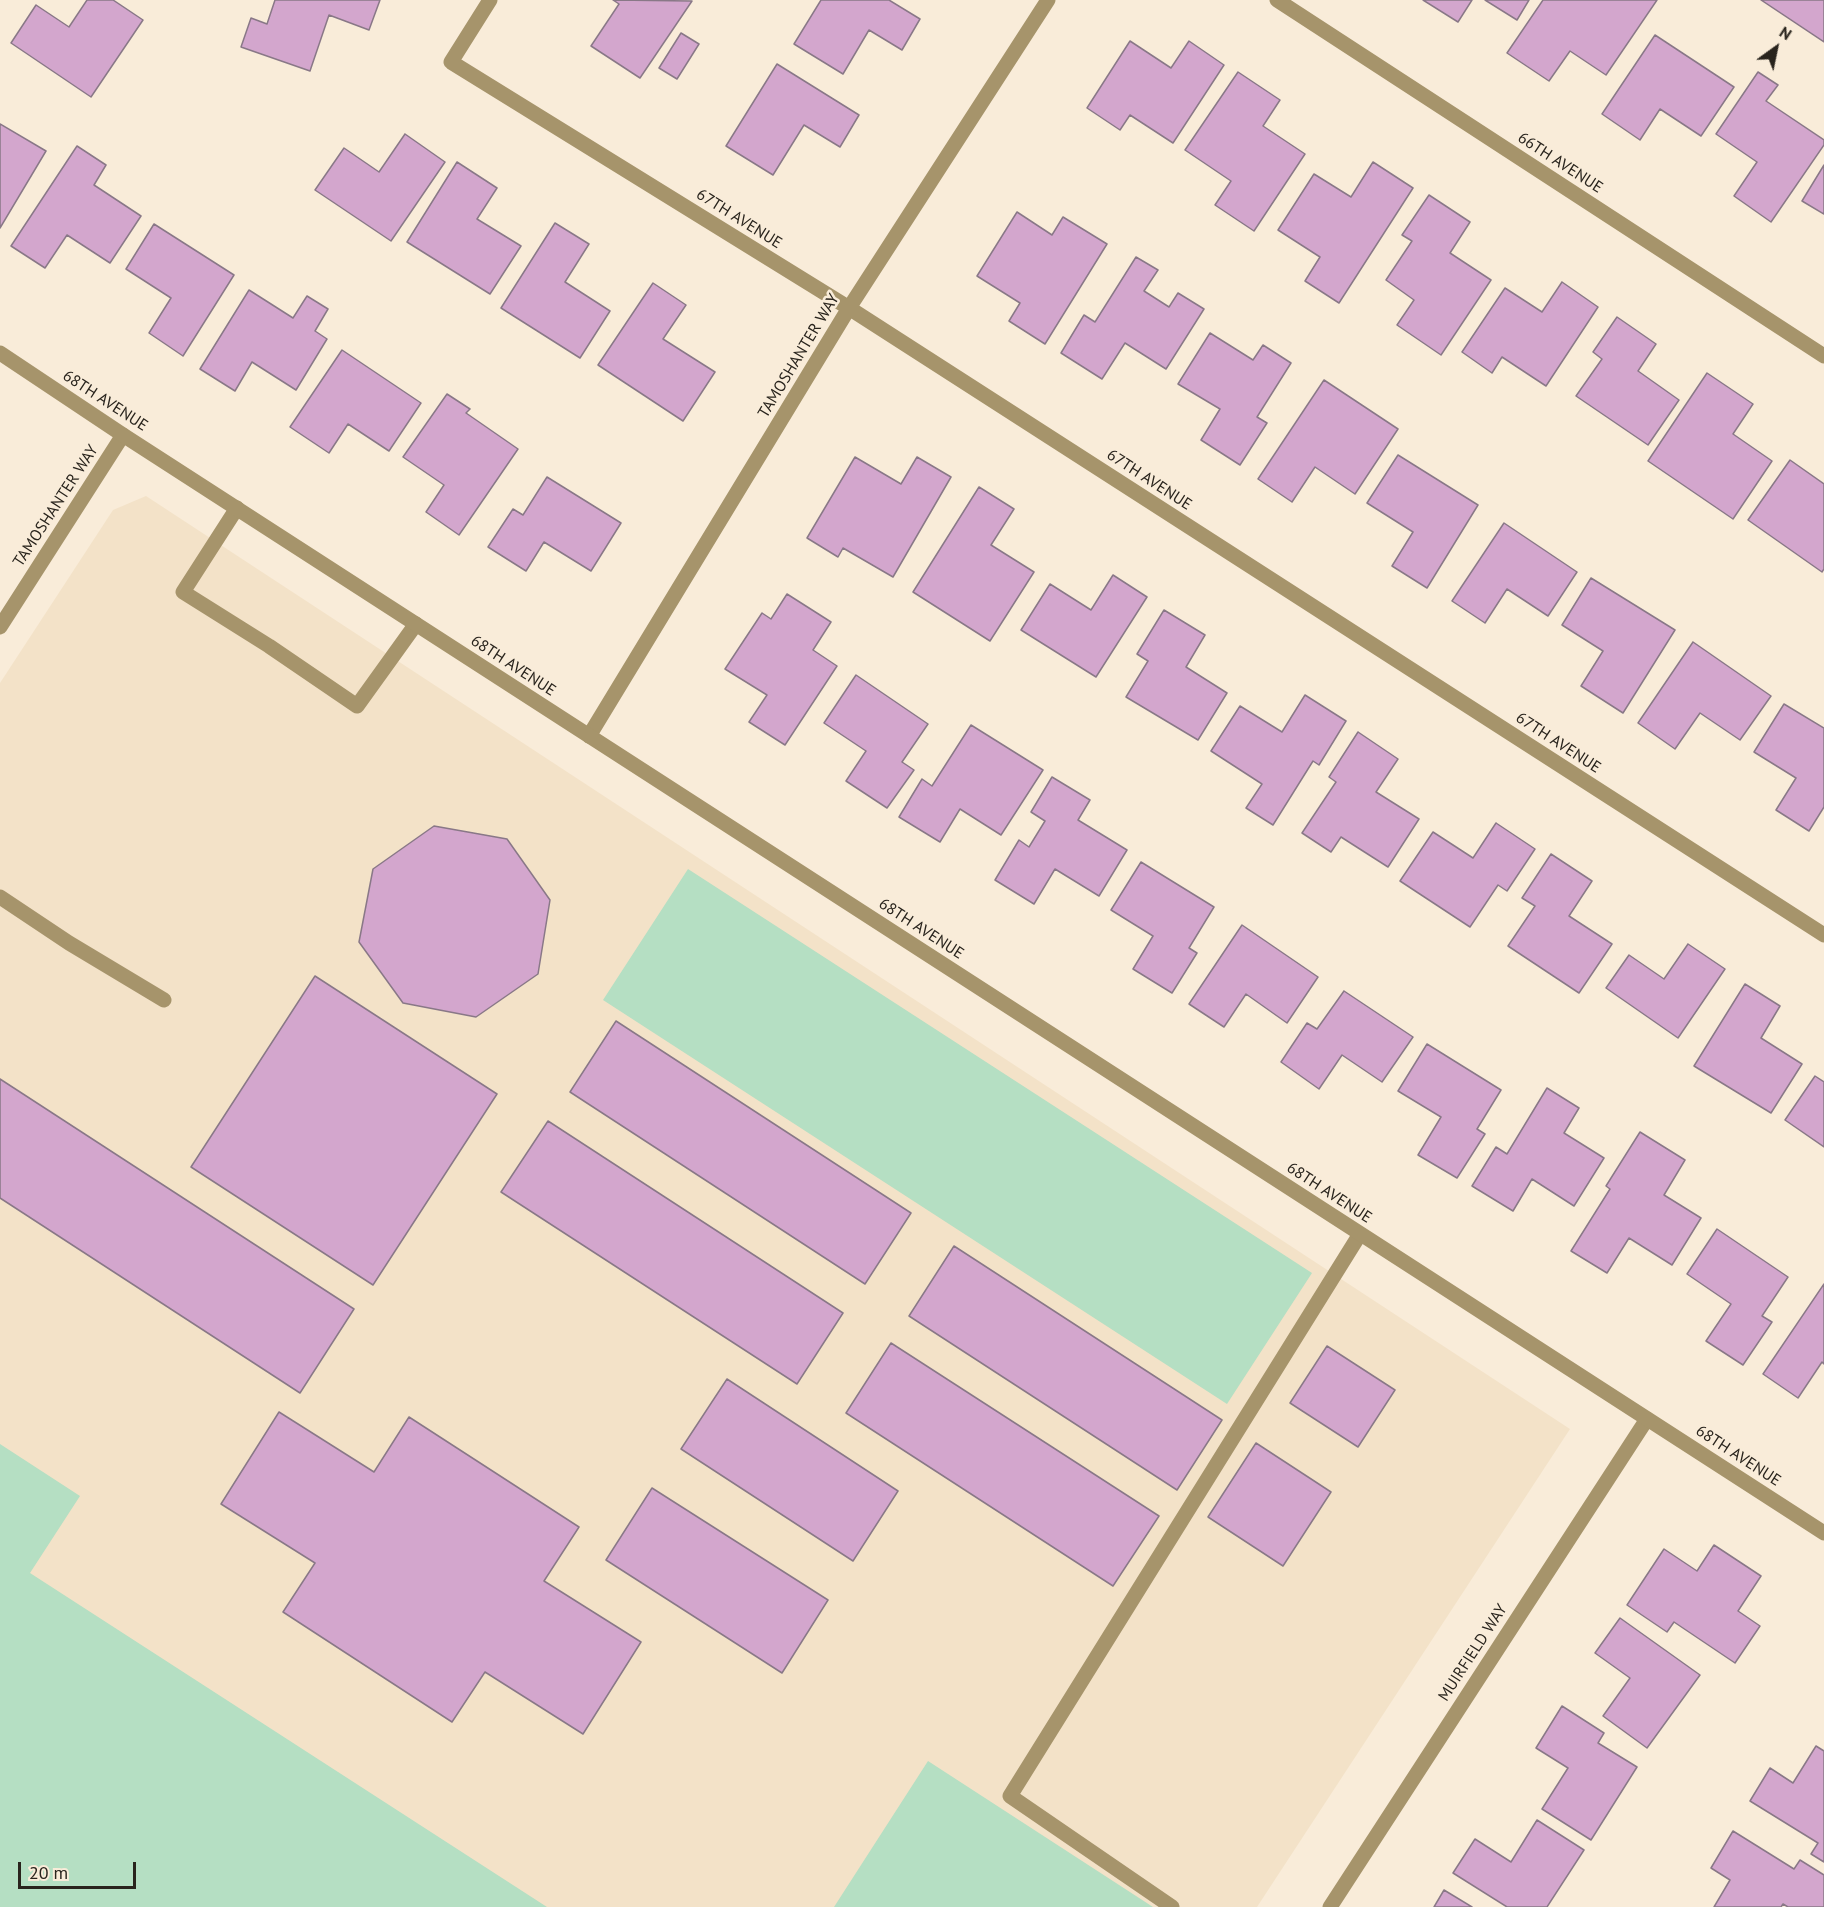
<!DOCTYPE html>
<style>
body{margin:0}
#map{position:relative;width:1824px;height:1907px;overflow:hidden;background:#f9ecd9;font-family:"PT Sans",sans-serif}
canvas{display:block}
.north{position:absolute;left:1746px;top:18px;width:60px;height:60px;-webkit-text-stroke:4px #f9ecd9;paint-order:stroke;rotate:33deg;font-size:16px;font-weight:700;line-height:24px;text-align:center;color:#29241d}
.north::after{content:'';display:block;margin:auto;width:21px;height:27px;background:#29241d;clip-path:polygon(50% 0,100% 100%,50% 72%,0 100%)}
.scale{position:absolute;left:18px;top:1862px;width:118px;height:27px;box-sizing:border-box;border:3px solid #29241d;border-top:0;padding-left:8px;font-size:18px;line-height:21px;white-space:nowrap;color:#29241d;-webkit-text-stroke:4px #f9ecd9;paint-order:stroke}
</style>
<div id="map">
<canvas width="1824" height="1907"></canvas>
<div class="north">N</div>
<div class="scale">20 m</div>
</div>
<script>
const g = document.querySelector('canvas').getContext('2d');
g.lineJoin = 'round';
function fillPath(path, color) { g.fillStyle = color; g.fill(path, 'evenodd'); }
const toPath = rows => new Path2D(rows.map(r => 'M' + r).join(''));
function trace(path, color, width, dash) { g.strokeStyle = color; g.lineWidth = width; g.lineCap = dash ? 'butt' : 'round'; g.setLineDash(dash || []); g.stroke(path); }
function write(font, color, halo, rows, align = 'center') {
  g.font = font + ' "PT Sans",sans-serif'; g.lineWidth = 5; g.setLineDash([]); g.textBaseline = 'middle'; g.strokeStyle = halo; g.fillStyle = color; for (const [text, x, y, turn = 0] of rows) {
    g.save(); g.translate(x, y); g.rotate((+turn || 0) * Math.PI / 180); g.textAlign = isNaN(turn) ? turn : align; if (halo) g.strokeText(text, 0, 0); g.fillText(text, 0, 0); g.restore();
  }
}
const built = toPath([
 [146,496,1570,1429,1257,1907,0,1907,0,683,113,510]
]);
const green = toPath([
 [688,869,1312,1273,1227,1404,603,1000],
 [0,1444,80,1496,30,1573,547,1907,0,1907],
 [928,1761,1153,1907,834,1907]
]);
const building = toPath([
 [87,0,113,0,143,20,91,97,11,43,36,5,69,27,87,0],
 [275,0,380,0,369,30,329,15,310,71,241,47,251,18,267,24,275,0],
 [613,0,692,1,640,78,591,46,619,4,613,0],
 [821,0,889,0,920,19,902,50,869,30,843,74,794,44,821,0],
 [1423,0,1472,0,1458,22,1423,0],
 [1485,0,1529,0,1517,20,1485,0],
 [1543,0,1657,0,1606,75,1570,51,1549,81,1507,53,1543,0],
 [1761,0,1824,0,1824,42,1761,0],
 [681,33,699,44,677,79,659,68,681,33],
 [1655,35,1734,87,1701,136,1660,109,1640,140,1602,114,1655,35],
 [1130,41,1171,68,1189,41,1224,65,1173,143,1130,115,1120,130,1087,108,1130,41],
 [777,64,859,115,840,147,804,125,773,175,726,146,777,64],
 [1238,72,1280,100,1263,126,1305,154,1254,231,1215,205,1231,181,1185,150,1238,72],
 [1758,72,1778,85,1766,101,1824,140,1824,145,1771,222,1734,196,1757,162,1716,134,1758,72],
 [0,124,46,151,0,228,0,124],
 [405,134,445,162,391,241,315,190,344,148,379,172,405,134],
 [77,146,106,165,94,185,141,216,110,263,67,235,45,268,11,246,77,146],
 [457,162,497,188,477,219,521,246,490,294,407,242,457,162],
 [1373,162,1413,188,1339,303,1305,281,1320,257,1278,230,1314,174,1351,197,1373,162],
 [1824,165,1824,214,1802,201,1824,165],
 [1429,195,1470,222,1450,253,1491,280,1441,355,1397,325,1414,300,1386,280,1412,241,1402,235,1429,195],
 [1017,212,1052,235,1063,217,1107,244,1045,344,1009,321,1020,303,977,276,1017,212],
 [555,223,589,244,565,282,610,311,580,358,501,308,555,223],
 [154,224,234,275,183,356,149,333,171,298,126,269,154,224],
 [1136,257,1158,270,1144,291,1169,307,1178,293,1204,309,1166,369,1125,343,1102,379,1061,353,1084,315,1095,322,1136,257],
 [1562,282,1598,307,1546,386,1502,357,1492,373,1462,352,1505,288,1542,312,1562,282],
 [653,283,686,305,663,339,715,372,683,421,598,365,653,283],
 [249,290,293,318,307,296,328,309,315,331,327,339,296,390,252,362,235,391,200,369,249,290],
 [1617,317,1656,344,1638,371,1679,400,1648,445,1576,396,1602,359,1593,352,1617,317],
 [1210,333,1253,360,1263,345,1291,363,1257,417,1267,423,1240,465,1201,440,1220,409,1178,384,1210,333],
 [342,350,421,403,389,451,348,424,329,453,290,427,342,350],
 [1707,373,1753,404,1733,434,1772,461,1733,519,1648,461,1707,373],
 [1324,380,1398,429,1355,494,1315,467,1292,502,1258,479,1324,380],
 [447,394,470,409,466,413,518,449,459,535,426,512,444,485,403,457,447,394],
 [1398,455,1478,505,1427,588,1392,566,1413,532,1367,503,1398,455],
 [855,457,901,484,917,457,951,477,893,577,843,548,838,557,807,538,855,457],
 [1790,460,1824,484,1824,569,1822,572,1748,520,1790,460],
 [547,477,621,523,591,571,544,542,526,571,488,547,513,509,523,515,547,477],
 [979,487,1014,509,991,545,1034,572,990,641,913,592,979,487],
 [1504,523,1577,572,1548,616,1507,589,1485,623,1452,601,1504,523],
 [1113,575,1147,597,1096,677,1021,630,1050,584,1091,610,1113,575],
 [1591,578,1675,630,1623,713,1581,686,1603,651,1562,625,1591,578],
 [787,594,831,622,813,650,837,666,785,745,749,722,767,695,725,669,762,613,771,619,787,594],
 [1164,610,1205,635,1186,667,1227,693,1198,740,1126,697,1148,661,1137,654,1164,610],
 [1693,642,1771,696,1740,740,1700,713,1675,749,1638,723,1693,642],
 [856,675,928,724,902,762,914,770,887,808,846,781,866,751,824,723,856,675],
 [1305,695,1346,721,1319,765,1313,761,1273,825,1246,808,1262,784,1211,751,1240,706,1282,732,1305,695],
 [1784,704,1824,728,1824,807,1809,831,1776,810,1796,778,1754,752,1784,704],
 [971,725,1043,770,1001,835,960,809,940,842,899,817,922,779,932,786,971,725],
 [1358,732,1398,759,1376,792,1419,819,1388,867,1341,837,1331,852,1302,833,1336,782,1329,777,1358,732],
 [1052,777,1090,800,1078,820,1127,850,1099,896,1055,869,1034,904,995,880,1019,840,1029,847,1045,821,1031,812,1052,777],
 [1496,823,1535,849,1507,891,1498,885,1470,927,1400,881,1433,832,1473,858,1496,823],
 [434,826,507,839,550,900,538,974,476,1017,403,1003,359,942,373,869,434,826],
 [1551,854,1592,881,1569,916,1612,944,1579,993,1508,946,1535,906,1522,898,1551,854],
 [1141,862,1214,907,1189,948,1197,953,1172,993,1133,969,1153,936,1111,910,1141,862],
 [1242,925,1318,977,1287,1023,1246,994,1224,1027,1189,1004,1242,925],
 [1688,944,1725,969,1678,1038,1606,988,1629,955,1664,979,1688,944],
 [315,976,497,1094,373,1285,191,1167,315,976],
 [1745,984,1780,1006,1761,1038,1802,1064,1771,1113,1694,1066,1745,984],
 [1344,991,1413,1037,1382,1082,1342,1055,1319,1089,1281,1062,1307,1023,1317,1029,1344,991],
 [616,1021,911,1213,865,1284,570,1092,616,1021],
 [1427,1044,1501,1090,1477,1129,1485,1134,1457,1178,1418,1155,1441,1117,1398,1091,1427,1044],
 [1815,1076,1824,1082,1824,1147,1785,1120,1815,1076],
 [0,1079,354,1309,300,1393,0,1198,0,1079],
 [1547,1088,1579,1108,1564,1133,1604,1158,1574,1206,1532,1179,1513,1211,1472,1186,1496,1147,1507,1154,1547,1088],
 [548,1121,843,1313,797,1384,501,1192,548,1121],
 [1640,1132,1685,1160,1664,1195,1701,1218,1672,1265,1629,1238,1607,1273,1571,1251,1610,1189,1606,1186,1640,1132],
 [1717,1229,1788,1277,1762,1316,1772,1322,1743,1365,1706,1341,1731,1304,1687,1274,1717,1229],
 [954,1246,1222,1420,1177,1490,909,1316,954,1246],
 [1824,1284,1824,1364,1822,1362,1798,1398,1763,1374,1824,1284],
 [891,1343,1159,1516,1113,1586,846,1413,891,1343],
 [1327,1346,1395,1390,1358,1447,1290,1403,1327,1346],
 [727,1379,898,1491,853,1561,681,1449,727,1379],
 [279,1412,374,1472,409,1417,579,1527,544,1581,641,1642,583,1734,485,1672,452,1722,283,1612,315,1563,221,1504,279,1412],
 [1256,1443,1331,1492,1283,1566,1208,1517,1256,1443],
 [652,1488,828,1600,782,1673,606,1560,652,1488],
 [1714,1545,1761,1576,1738,1611,1760,1626,1735,1663,1674,1622,1667,1632,1627,1605,1664,1549,1697,1571,1714,1545],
 [1620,1618,1700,1675,1647,1748,1603,1716,1630,1678,1595,1653,1620,1618],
 [1562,1706,1604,1733,1598,1743,1637,1767,1591,1840,1542,1809,1568,1768,1536,1748,1562,1706],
 [1816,1746,1824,1751,1824,1862,1811,1854,1818,1843,1750,1801,1770,1768,1793,1783,1816,1746],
 [1537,1820,1584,1850,1547,1907,1507,1907,1453,1873,1475,1839,1511,1862,1537,1820],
 [1733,1831,1794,1869,1800,1860,1824,1875,1824,1907,1788,1907,1783,1904,1781,1907,1714,1907,1730,1880,1711,1868,1733,1831],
 [1444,1890,1472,1907,1434,1907,1444,1890]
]);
const service = toPath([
 [237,508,183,592,269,646,357,706,416,624],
 [0,897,69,943,164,1000],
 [1172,1907,1010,1796,1360,1234]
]);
const minor = toPath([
 [490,0,451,62,849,308,1824,935],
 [1277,0,1824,356],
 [0,627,123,435],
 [589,736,849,308,1048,0],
 [1330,1907,1647,1419]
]);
const tertiary = toPath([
 [0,353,123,435,1824,1533]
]);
const streetNames = [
 ["66TH AVENUE",1560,163,33],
 ["67TH AVENUE",739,219,32],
 ["TAMOSHANTER WAY",799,356,-59],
 ["68TH AVENUE",105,401,33],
 ["67TH AVENUE",1149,480,33],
 ["TAMOSHANTER WAY",56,506,-57],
 ["68TH AVENUE",513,666,33],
 ["67TH AVENUE",1558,743,33],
 ["68TH AVENUE",921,929,33],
 ["68TH AVENUE",1329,1193,33],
 ["68TH AVENUE",1738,1456,33],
 ["MUIRFIELD WAY",1473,1653,-57]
];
fillPath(built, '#f3e2c8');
fillPath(green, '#b5dfc3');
fillPath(building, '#d3a6cd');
trace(building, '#897887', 1.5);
trace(service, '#a6946b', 15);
trace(minor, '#a6946b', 15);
trace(tertiary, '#a6946b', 15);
write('16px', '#29241d', '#f9ecd9', streetNames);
</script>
